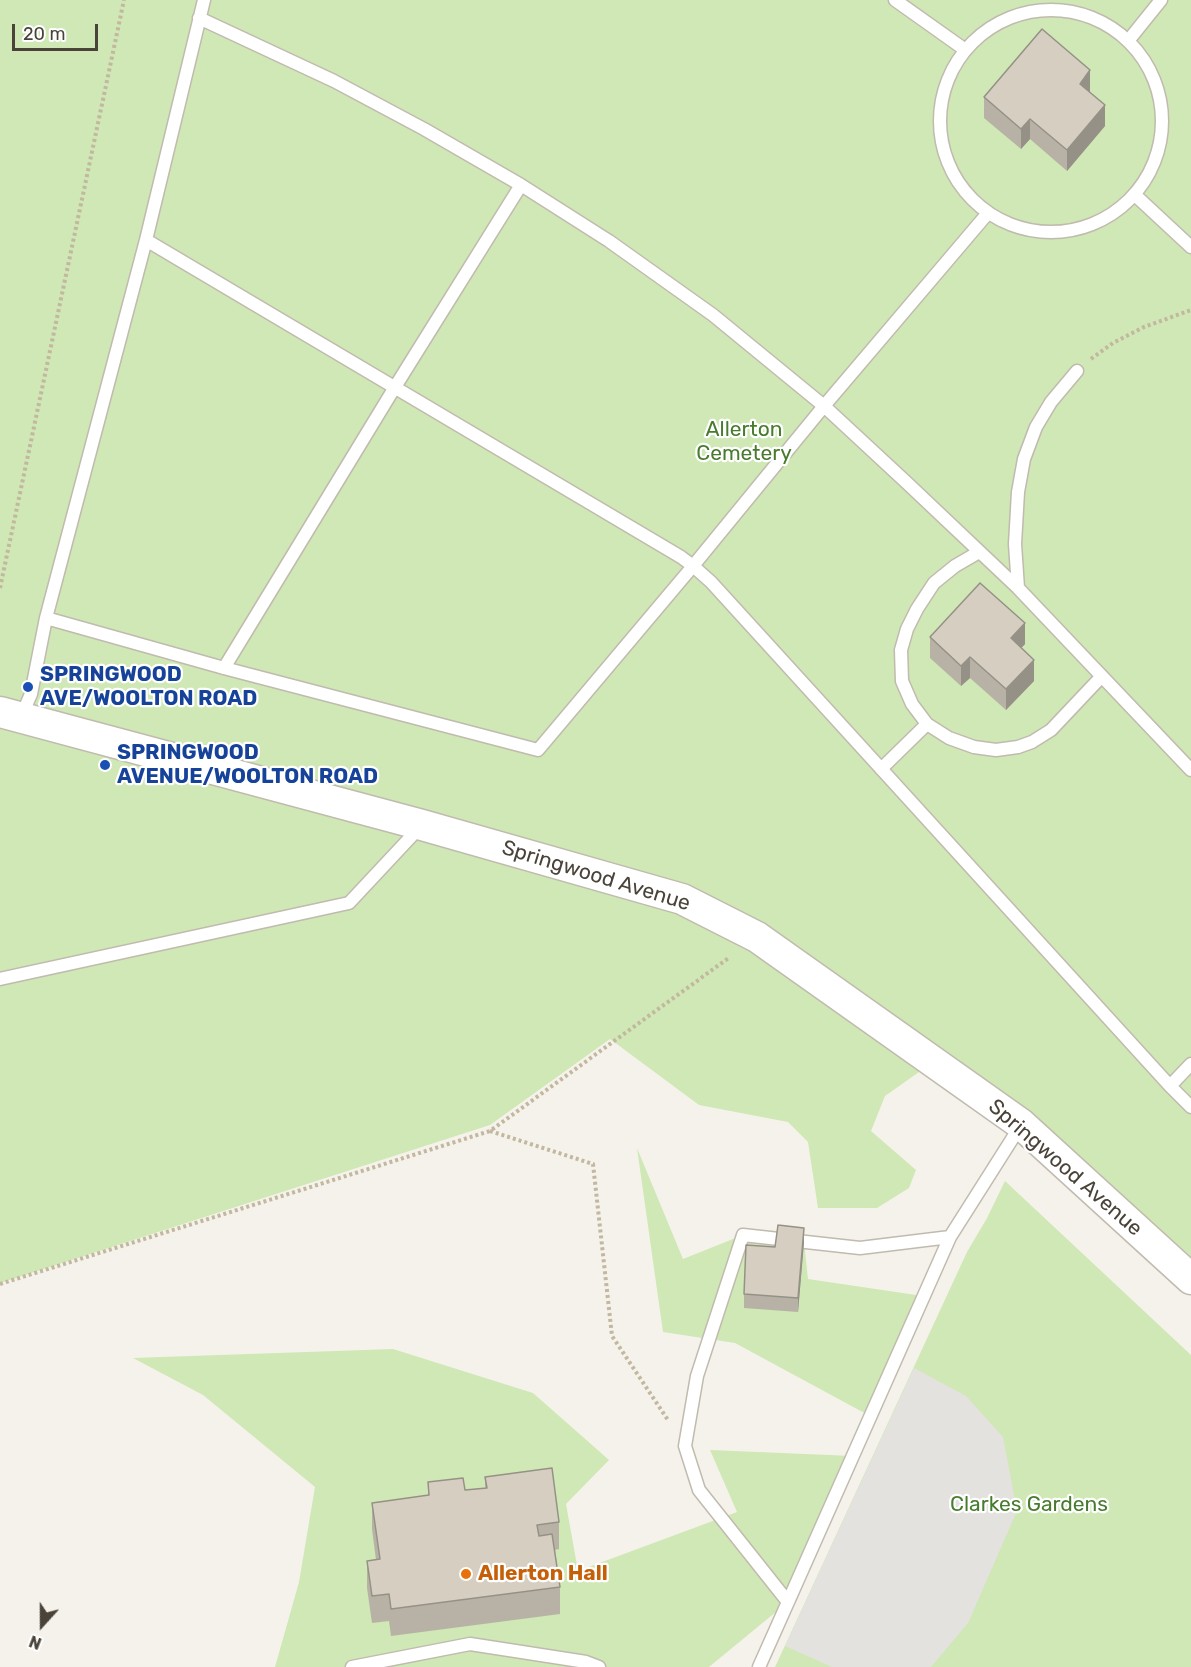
<!DOCTYPE html>
<style>
body{margin:0}
#map{position:relative;width:1191px;height:1667px;overflow:hidden;background:#f5f2eb;font-family:Rubik,sans-serif}
canvas{display:block}
.north{position:absolute;left:12px;top:1595px;width:60px;height:60px;-webkit-text-stroke:4px #fff;paint-order:stroke;rotate:201deg;font-size:16px;font-weight:700;line-height:24px;text-align:center;color:#494339}
.north::after{content:'';display:block;margin:auto;width:21px;height:27px;background:#494339;clip-path:polygon(50% 0,100% 100%,50% 72%,0 100%)}
.scale{position:absolute;left:12px;top:24px;width:86px;height:27px;box-sizing:border-box;border:3px solid #494339;border-top:0;padding-left:8px;font-size:18px;line-height:21px;white-space:nowrap;color:#494339;-webkit-text-stroke:4px #fff;paint-order:stroke}
</style>
<div id="map">
<canvas width="1191" height="1667"></canvas>
<div class="north">N</div>
<div class="scale">20 m</div>
</div>
<script>
const g = document.querySelector('canvas').getContext('2d');
g.lineJoin = 'round';
function fillPath(path, color) { g.fillStyle = color; g.fill(path, 'evenodd'); }
const toPath = rows => new Path2D(rows.map(r => 'M' + r).join(''));
function trace(path, color, width, dash) { g.strokeStyle = color; g.lineWidth = width; g.lineCap = dash ? 'butt' : 'round'; g.setLineDash(dash || []); g.stroke(path); }
function write(font, color, halo, rows, align = 'center') {
  g.font = font + ' Rubik,sans-serif'; g.lineWidth = 4.5; g.setLineDash([]); g.textBaseline = 'middle'; g.strokeStyle = halo; g.fillStyle = color; for (const [text, x, y, turn = 0] of rows) {
    g.save(); g.translate(x, y); g.rotate((+turn || 0) * Math.PI / 180); g.textAlign = isNaN(turn) ? turn : align; if (halo) g.strokeText(text, 0, 0); g.fillText(text, 0, 0); g.restore();
  }
}
const green = toPath([
 [0,0,1191,0,1191,1261,946,1053,885,1096,871,1131,916,1170,909,1188,877,1208,818,1208,808,1142,788,1122,699,1105,610,1039,490,1125,0,1283],
 [637,1148,683,1259,743,1235,804,1242,808,1279,923,1296,870,1416,735,1343,663,1332],
 [1005,1181,1191,1355,1191,1667,775,1667,967,1252,987,1218],
 [393,1349,533,1393,609,1460,566,1504,578,1571,737,1512,710,1450,853,1456,788,1602,709,1667,275,1667,299,1582,315,1487,203,1395,133,1358]
]);
const parking = toPath([
 [914,1368,966,1396,1003,1437,1017,1511,968,1623,931,1667,832,1667,785,1646]
]);
const path = toPath([
 [1091,359,1113,343,1144,327,1191,310],
 [0,588,124,0],
 [490,1131,593,1164,612,1336,668,1420],
 [0,1284,490,1131,730,957]
]);
const service = toPath([
 [895,0,964,49],
 '940 121a111 111 0 1 1 222 0a111 111 0 1 1-222 0Z',
 [199,18,334,81,424,129,521,185,609,241,713,315,824,406,906,482,1018,588,1191,770],
 [1128,41,1161,0],
 [1135,195,1191,247],
 [146,240,681,557,693,566,711,582,1170,1086],
 [979,552,955,566,934,583,917,609,907,629,901,650,902,681,912,704,927,724,949,738,974,747,996,750,1018,747,1032,742,1051,730,1102,676],
 [1018,588,1015,544,1018,492,1024,459,1036,427,1051,402,1077,371],
 [46,618,224,668,538,750,693,566,824,406,988,213],
 [224,668,395,387,521,185],
 [21,717,31,694,46,618,146,240,204,0],
 [881,769,927,724],
 [0,979,349,903,421,826],
 [1191,1064,1170,1086,1191,1107],
 [950,1237,860,1248,743,1235,697,1376,685,1446,699,1490,788,1602,950,1237,1021,1125],
 [352,1667,470,1644,586,1662,599,1667],
 [759,1667,788,1602]
]);
const tertiary = toPath([
 [0,712,422,825,682,899,757,937,1021,1124,1191,1279]
]);
const wall = toPath([
 [1090,91,1090,92,1105,126,1067,171,1030,139,1021,149,984,118,984,97],
 [930,637,1025,644,1021,648,1034,681,1006,710,970,678,961,686,930,658],
 [804,1242,798,1312,744,1308,744,1294,775,1247],
 [485,1477,559,1522,559,1549,555,1550,560,1587,560,1614,391,1636,389,1621,372,1623,367,1588,367,1561,376,1560,372,1529,372,1503,428,1495,428,1482,465,1490,485,1488]
]);
const shadedWall = toPath([
 [1090,70,1090,91,1080,105,1080,84],
 [1105,105,1105,126,1067,171,1067,150],
 [1030,119,1030,139,1021,149,1021,129],
 [1025,623,1025,644,1011,659,1011,638],
 [970,657,970,678,961,686,961,666],
 [1034,660,1034,681,1006,710,1006,689],
 [804,1228,804,1242,798,1312,798,1298]
]);
const building = toPath([
 [1042,29,1090,70,1080,84,1105,105,1067,150,1030,119,1021,129,984,97,1042,29],
 [980,583,1025,623,1011,638,1034,660,1006,689,970,657,961,666,930,637,980,583],
 [778,1225,804,1228,798,1298,744,1294,746,1245,775,1247,778,1225],
 [552,1468,559,1522,537,1525,539,1536,552,1534,560,1587,391,1609,389,1594,372,1596,367,1561,380,1559,372,1503,429,1495,428,1482,463,1478,465,1490,487,1488,485,1477,552,1468]
]);
const markers = [
 [28,687,6,"#1a4fb4"],
 [105,765,6,"#1a4fb4"],
 [466,1574,6,"#e8710a"]
];
const parkNames = [
 ["Allerton",744,430],
 ["Cemetery",744,454],
 ["Clarkes Gardens",1029,1505]
];
const transitNames = [
 ["SPRINGWOOD",40,675],
 ["AVE/WOOLTON ROAD",40,699],
 ["SPRINGWOOD",117,753],
 ["AVENUE/WOOLTON ROAD",117,777]
];
const streetNames = [
 ["Springwood Avenue",596,876,17],
 ["Springwood Avenue",1065,1168,41]
];
const foodNames = [
 ["Allerton Hall",478,1574]
];
fillPath(green, '#cfe8b5');
fillPath(parking, '#e4e2df');
trace(service, '#c0bbae', 15);
trace(tertiary, '#c0bbae', 33);
trace(path, '#c2b79f', 4, [3, 3]);
trace(service, '#fff', 12);
trace(tertiary, '#fff', 30);
fillPath(wall, '#b8b2a6');
fillPath(shadedWall, '#969187');
fillPath(building, '#d6cfc1');
trace(building, '#969187', 1.5);
for (const [x, y, r, color] of markers) { const dot = new Path2D(); dot.arc(x, y, r, 0, 2 * Math.PI); g.fillStyle = color; g.fill(dot); trace(dot, '#fff', 2); }
write('21px', '#477b2d', '#fff', parkNames);
write('bold 21px', '#164399', '#fff', transitNames, 'left');
write('21px', '#494339', '#fff', streetNames);
write('bold 21px', '#c56008', '#fff', foodNames, 'left');
</script>
